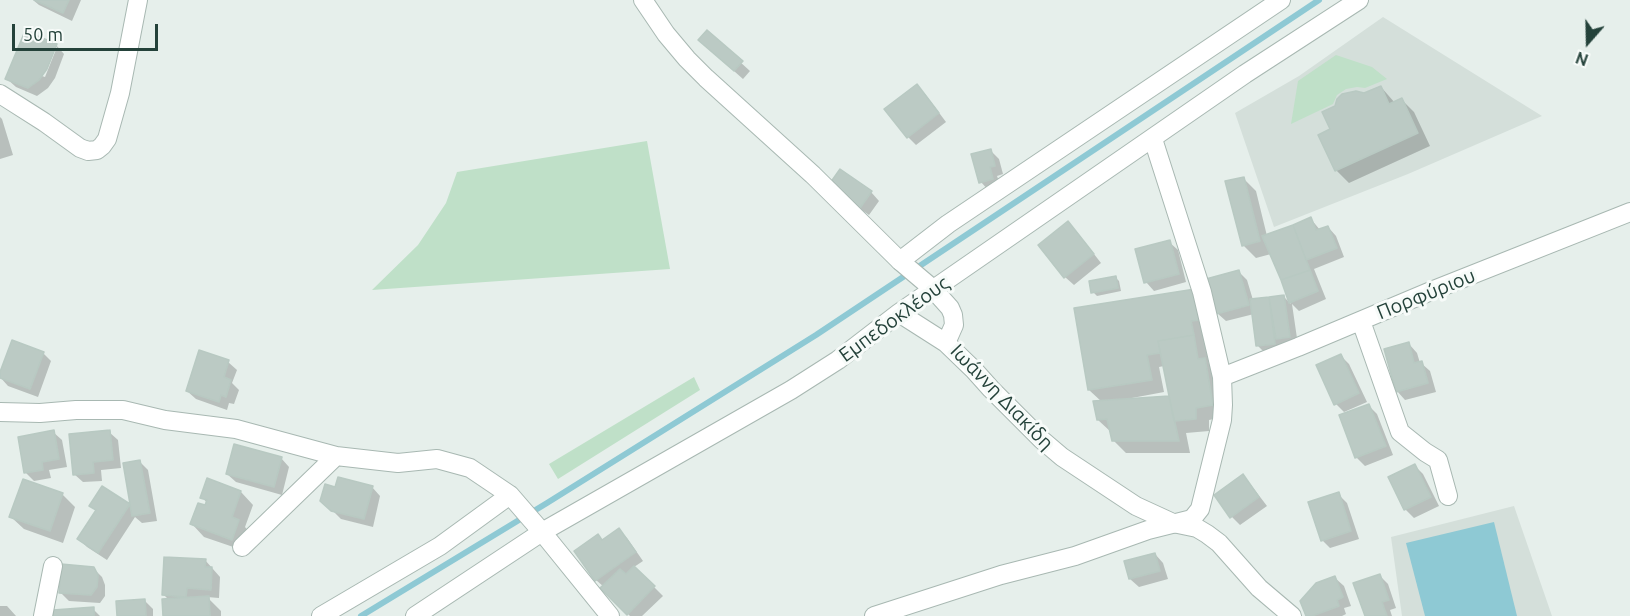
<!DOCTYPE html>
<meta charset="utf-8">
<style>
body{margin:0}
#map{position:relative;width:1630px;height:616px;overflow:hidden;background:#e6efeb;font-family:Ubuntu,sans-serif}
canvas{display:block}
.north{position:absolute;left:1558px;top:12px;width:60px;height:60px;-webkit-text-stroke:4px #f7fbf9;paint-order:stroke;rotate:200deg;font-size:16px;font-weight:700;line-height:24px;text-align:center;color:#24423a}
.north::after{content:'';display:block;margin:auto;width:21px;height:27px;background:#24423a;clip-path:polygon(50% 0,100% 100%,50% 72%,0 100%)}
.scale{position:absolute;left:12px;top:24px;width:146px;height:27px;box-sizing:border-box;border:3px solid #24423a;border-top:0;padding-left:8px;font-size:18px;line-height:21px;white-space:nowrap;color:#24423a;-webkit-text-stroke:4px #f7fbf9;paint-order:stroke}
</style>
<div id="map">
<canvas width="1630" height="616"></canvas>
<div class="north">N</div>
<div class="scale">50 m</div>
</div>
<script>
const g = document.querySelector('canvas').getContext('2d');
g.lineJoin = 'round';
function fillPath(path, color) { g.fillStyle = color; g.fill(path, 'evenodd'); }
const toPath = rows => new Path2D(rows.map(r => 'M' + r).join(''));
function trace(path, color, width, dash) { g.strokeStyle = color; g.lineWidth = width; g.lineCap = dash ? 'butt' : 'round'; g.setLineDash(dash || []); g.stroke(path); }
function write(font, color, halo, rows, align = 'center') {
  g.font = font + ' Ubuntu,sans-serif'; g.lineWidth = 6; g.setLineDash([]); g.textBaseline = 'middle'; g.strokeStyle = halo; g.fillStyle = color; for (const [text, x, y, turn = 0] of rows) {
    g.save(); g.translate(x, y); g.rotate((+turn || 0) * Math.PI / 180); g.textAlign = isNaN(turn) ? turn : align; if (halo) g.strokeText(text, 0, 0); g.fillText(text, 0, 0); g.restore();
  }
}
const built = toPath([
 [1383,17,1542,116,1408,174,1274,227,1235,113,1299,76],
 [1514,506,1552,616,1402,616,1391,537]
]);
const green = toPath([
 [1336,55,1372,67,1387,79,1365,88,1357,87,1346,89,1337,95,1333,104,1291,124,1298,81],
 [647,141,670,269,372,290,418,245,446,203,457,172],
 [694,377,700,390,558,479,549,464]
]);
const water = toPath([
 [1494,522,1517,616,1425,616,1406,543]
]);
const shadow = toPath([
 [33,0,81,0,72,21,39,5],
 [707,32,750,71,743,79,709,49],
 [56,45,64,54,55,78,48,88,37,96,16,87,7,79],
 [54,47,57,47,45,77,42,76],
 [917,86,925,94,946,122,916,145,908,137],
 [1381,87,1395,103,1402,100,1414,112,1430,146,1349,183,1336,170,1332,130,1365,94],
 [0,117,2,119,13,155,0,159],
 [990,150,999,159,1003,174,997,176,1001,187,989,191,981,182],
 [1243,178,1256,191,1267,236,1311,219,1320,230,1328,227,1336,236,1344,257,1314,269,1326,299,1299,311,1292,304,1298,345,1266,354,1258,346,1254,314,1226,321,1217,313,1239,272,1247,280,1253,300,1283,296,1291,304,1271,254,1256,258,1243,245],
 [871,192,879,201,869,215,838,194],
 [1076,231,1101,263,1074,285,1065,277],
 [1169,242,1178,250,1186,282,1154,291,1146,282],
 [1115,277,1119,281,1121,291,1097,296,1093,292],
 [1194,290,1209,364,1217,373,1224,417,1209,420,1209,431,1186,433,1190,453,1126,453,1113,440,1111,432,1098,420,1102,402,1089,390],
 [1164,366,1171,397,1132,400,1132,398,1164,392,1159,367],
 [1409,344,1417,353,1420,363,1421,363,1430,371,1436,392,1405,400,1397,391],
 [43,353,51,361,38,397,8,386,0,377,0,376],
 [1340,355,1349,364,1367,402,1344,412,1336,404],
 [228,362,237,370,232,383,239,390,234,404,229,403,227,410,196,399,187,391],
 [1369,406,1377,414,1393,455,1365,466,1356,457],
 [53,432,62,440,67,467,49,470,51,478,34,481,26,473],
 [109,432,118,440,121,468,101,470,102,481,83,482,74,474],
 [281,458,289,467,282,495,236,482,227,474],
 [140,462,148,470,157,521,142,523,135,517,107,560,87,547,79,539,97,511,91,506,129,505,132,509],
 [1415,466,1423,474,1439,506,1414,518,1405,509],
 [1243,476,1251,485,1267,506,1240,525,1232,517],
 [208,480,241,492,253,505,245,527,251,534,245,551,204,537,192,524,206,507,207,503,202,497],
 [372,487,380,496,373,527,341,519,331,509,336,489],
 [62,494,75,507,63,543,24,529,11,517],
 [1338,494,1347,503,1359,539,1330,548,1322,540],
 [618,530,627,538,643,561,634,567,663,596,642,616,630,616,602,588,604,587,596,580,602,541],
 [1155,554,1163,563,1168,579,1139,587,1130,579],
 [205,560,220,577,219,598,207,597,221,611,221,616,164,616,169,600,164,595],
 [93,568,102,577,105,585,105,596,100,603,69,601,60,592],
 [1380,576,1388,584,1396,608,1390,610,1392,616,1366,616],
 [1335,578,1344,586,1351,606,1344,608,1346,614,1342,616,1307,616],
 [144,600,153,609,153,616,118,616],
 [0,606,7,606,16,616,0,616],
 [93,609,100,616,55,616]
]);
const stream = toPath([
 [361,616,547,503,816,335,1319,0]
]);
const building = toPath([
 [34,0,69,0,63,13,34,0],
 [707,30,743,61,734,71,698,40,707,30],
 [25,31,57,44,47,69,39,80,28,88,5,79,25,31],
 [917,84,939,113,907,138,884,109,917,84],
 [1381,86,1389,104,1402,98,1418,133,1335,171,1318,135,1330,129,1322,112,1335,106,1337,99,1342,94,1356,91,1364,93,1381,86],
 [991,149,995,166,990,167,993,179,979,183,971,154,991,149],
 [840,169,872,191,860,208,828,186,840,169],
 [1244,177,1260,241,1242,246,1225,181,1244,177],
 [1311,217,1316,230,1328,226,1337,248,1306,260,1293,225,1311,217],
 [1068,221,1094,254,1064,278,1038,245,1068,221],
 [1293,225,1310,270,1281,280,1262,236,1293,225],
 [1170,240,1179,274,1144,283,1135,249,1170,240],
 [1239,270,1249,305,1216,314,1206,279,1239,270],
 [1310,270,1318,291,1289,303,1281,280,1310,270],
 [1116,276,1118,288,1091,293,1089,281,1116,276],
 [1195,289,1200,320,1191,321,1194,335,1158,341,1160,353,1147,355,1152,380,1088,390,1074,308,1195,289],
 [1284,295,1290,337,1276,339,1269,297,1284,295],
 [1269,297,1275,344,1256,346,1250,299,1269,297],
 [1194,335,1198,359,1205,358,1213,405,1196,408,1196,419,1174,421,1158,341,1194,335],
 [12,340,44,352,30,389,0,378,0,372,12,340],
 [1409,342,1414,363,1422,361,1428,383,1396,392,1384,349,1409,342],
 [199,350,229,360,224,377,231,380,226,397,221,395,219,402,186,391,199,350],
 [1341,354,1359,393,1334,405,1316,365,1341,354],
 [1169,396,1179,441,1112,441,1107,419,1097,420,1093,401,1169,396],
 [1369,404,1386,446,1355,458,1339,415,1369,404],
 [54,430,59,459,42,462,43,470,24,473,18,437,54,430],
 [110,430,113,460,93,462,94,473,73,475,69,434,110,430],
 [234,444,282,457,274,487,226,474,234,444],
 [140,460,150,513,132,516,123,463,140,460],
 [1415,464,1431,497,1404,510,1388,477,1415,464],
 [1243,474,1259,497,1230,518,1214,495,1243,474],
 [338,477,373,486,364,519,331,511,320,501,325,484,335,487,338,477],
 [207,478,241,491,232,517,239,520,232,540,190,524,198,503,205,505,207,500,200,498,207,478],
 [23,479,63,493,50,531,9,517,23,479],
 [102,486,130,504,98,553,77,539,96,510,89,506,102,486],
 [1339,492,1351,531,1321,541,1308,502,1339,492],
 [619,528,636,552,595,581,574,551,598,534,602,540,619,528],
 [1155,553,1160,571,1129,579,1124,561,1155,553],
 [164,557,206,559,205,567,212,567,211,590,187,588,186,597,162,595,164,557],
 [61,564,94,567,98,575,97,587,91,595,59,593,61,564],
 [634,566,655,586,627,615,600,588,620,569,626,574,634,566],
 [1380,574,1389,600,1382,602,1387,616,1365,616,1353,583,1380,574],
 [1335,576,1343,597,1337,600,1339,606,1312,616,1306,616,1300,601,1316,583,1335,576],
 [209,596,210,616,163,616,162,599,209,596],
 [145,599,146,616,117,616,116,601,145,599],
 [94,607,94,616,53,616,53,610,94,607]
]);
const minor = toPath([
 [0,94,44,122,80,148,88,151,97,150,102,146,107,139,120,93,138,0],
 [900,261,948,224,1281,0],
 [1361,321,1400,432,1425,452,1438,460,1448,496],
 [1222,377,1298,347,1431,291,1630,212],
 [0,412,40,413,76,410,123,410,165,420,236,429,336,456,398,463,437,459,470,468,510,495,542,532,610,616],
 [242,547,336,456],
 [43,616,53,566],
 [321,616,440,546,510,495],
 [874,616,1001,575,1075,556,1148,530,1192,519,1200,509,1222,420,1223,405,1222,377,1202,292,1153,139]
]);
const tertiary = toPath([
 [643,0,666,34,687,59,706,78,813,175,900,261,933,289,950,308,953,315,954,325,946,343,974,370,991,389,1042,440,1062,457,1136,506,1173,523,1197,528,1207,534,1219,543,1259,588,1292,616],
 [899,313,946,343],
 [415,616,542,532,791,390,838,360,899,313,1245,74,1359,0]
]);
const streetNames = [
 ["Πορφύριου",1426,294,-22],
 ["Εμπεδοκλέους",894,319,-36],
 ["Ιωάννη Διακίδη",1002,397,46]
];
fillPath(built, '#d4dfda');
fillPath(green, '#bfe0c8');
fillPath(water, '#8ec9d4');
fillPath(shadow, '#0003');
trace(stream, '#8ec9d4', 6);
fillPath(building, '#bbcac4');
trace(building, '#b8c9c2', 1.5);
trace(minor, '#a8b8b2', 20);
trace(tertiary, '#a8b8b2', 20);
trace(minor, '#fff', 18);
trace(tertiary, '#fff', 18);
write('20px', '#24423a', '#f7fbf9', streetNames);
</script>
